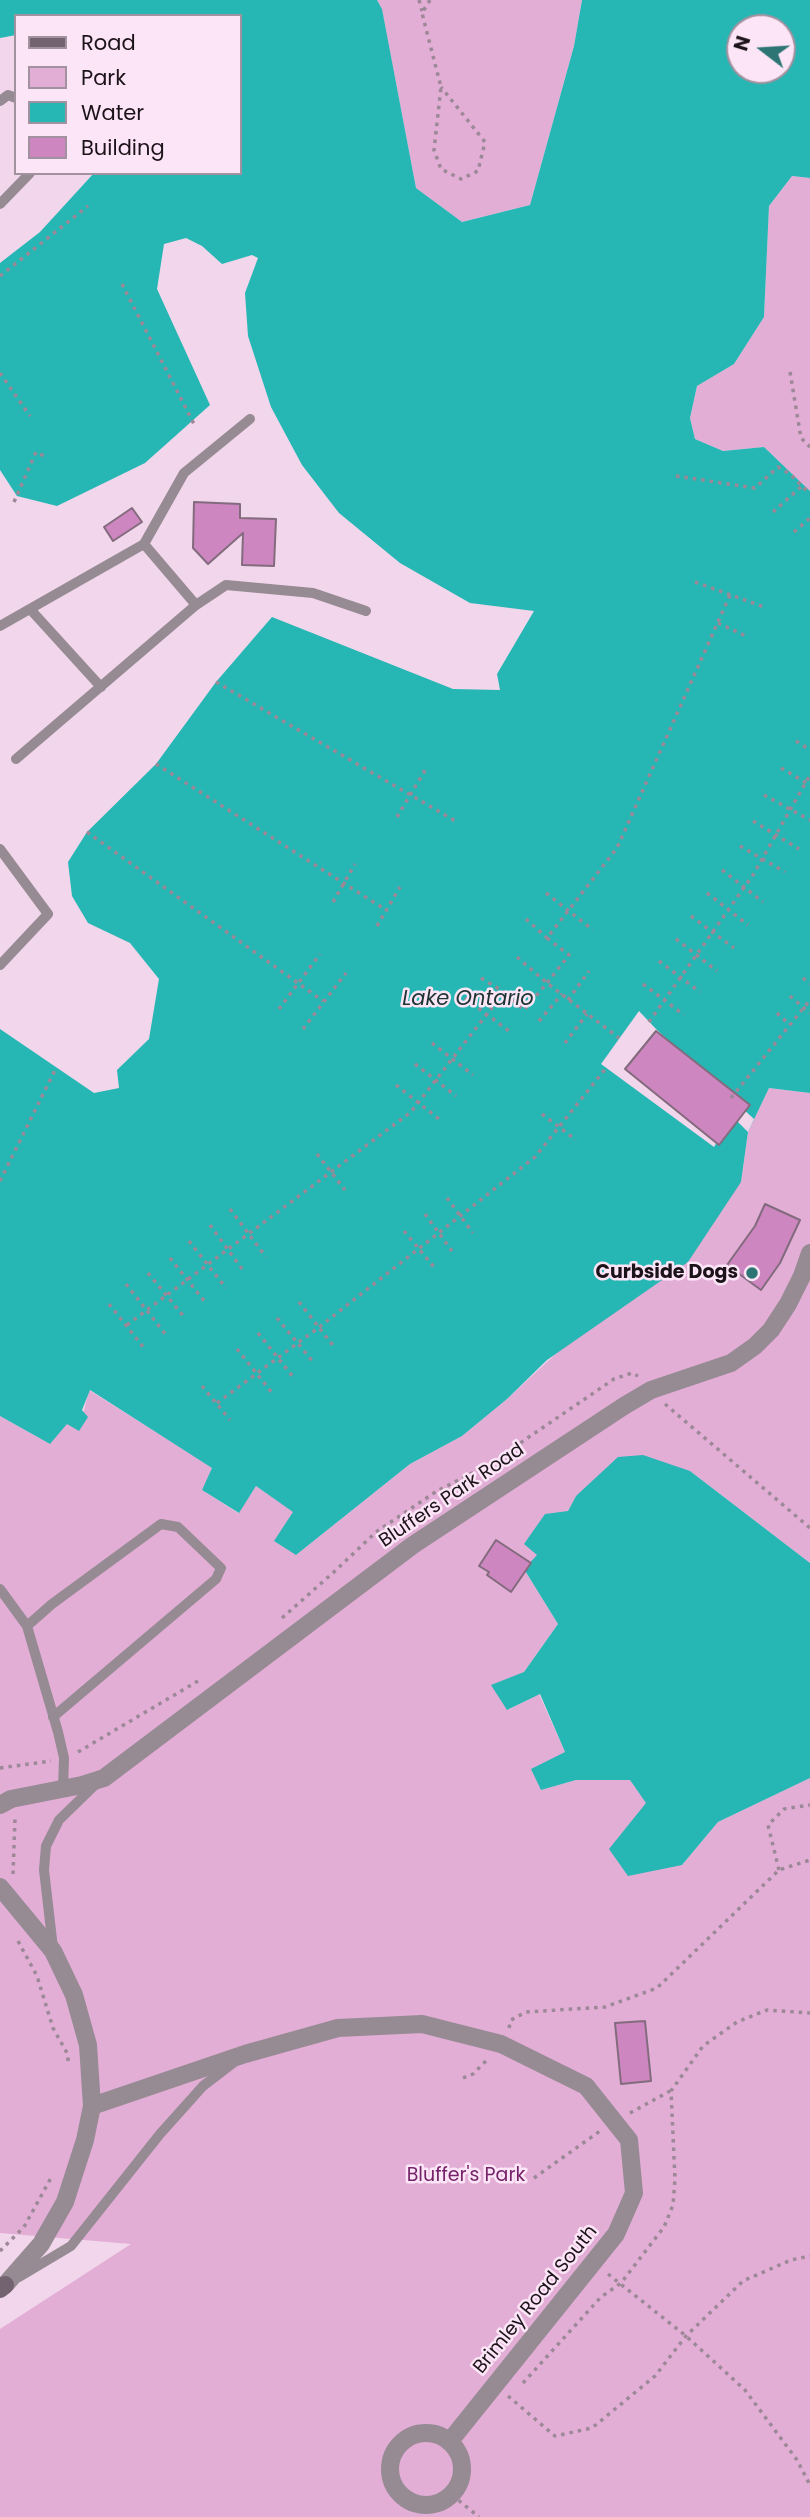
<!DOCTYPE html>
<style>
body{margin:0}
#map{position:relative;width:810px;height:2517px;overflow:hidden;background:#f2d6eb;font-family:Poppins,sans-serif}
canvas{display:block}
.legend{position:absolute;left:14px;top:14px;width:228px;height:161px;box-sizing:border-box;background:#fce5f6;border:2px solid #a2919e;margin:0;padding:9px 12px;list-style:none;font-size:21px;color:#1c131a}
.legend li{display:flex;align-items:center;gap:14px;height:35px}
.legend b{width:35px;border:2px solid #a2919e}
.north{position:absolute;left:726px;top:14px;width:70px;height:70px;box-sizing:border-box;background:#fce5f6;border:2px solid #a2919e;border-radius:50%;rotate:287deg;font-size:19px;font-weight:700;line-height:28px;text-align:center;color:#1c131a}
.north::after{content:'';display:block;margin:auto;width:24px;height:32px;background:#2c7574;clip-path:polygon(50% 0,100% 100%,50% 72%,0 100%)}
</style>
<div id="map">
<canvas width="810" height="2517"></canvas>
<ul class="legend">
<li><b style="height:9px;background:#73626f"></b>Road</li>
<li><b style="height:19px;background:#e2aed6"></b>Park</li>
<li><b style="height:19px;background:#26b6b4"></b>Water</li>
<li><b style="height:19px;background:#cd86bf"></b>Building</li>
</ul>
<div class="north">N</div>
</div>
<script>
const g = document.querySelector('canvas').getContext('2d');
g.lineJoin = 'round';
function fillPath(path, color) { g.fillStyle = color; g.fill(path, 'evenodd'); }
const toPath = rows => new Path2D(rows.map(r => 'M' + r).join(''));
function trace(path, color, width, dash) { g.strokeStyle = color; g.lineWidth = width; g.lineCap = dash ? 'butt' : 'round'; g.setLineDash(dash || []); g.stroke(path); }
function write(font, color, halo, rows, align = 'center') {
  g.font = font + ' Poppins,sans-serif'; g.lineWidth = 5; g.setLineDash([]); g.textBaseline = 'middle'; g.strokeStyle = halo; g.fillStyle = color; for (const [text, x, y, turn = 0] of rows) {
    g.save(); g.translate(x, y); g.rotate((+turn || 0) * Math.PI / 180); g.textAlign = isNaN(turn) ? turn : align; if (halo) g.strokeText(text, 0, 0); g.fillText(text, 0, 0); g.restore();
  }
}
const green = toPath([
 [377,0,582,0,574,46,530,205,462,222,416,188,382,10],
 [792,176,810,178,810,491,764,447,723,451,695,439,690,418,697,386,734,364,764,317,769,206],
 [769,1088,810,1093,810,1563,690,1471,576,1496,568,1511,525,1543,538,1555,524,1569,558,1624,524,1672,508,1710,539,1694,565,1752,541,1790,576,1780,630,1780,647,1803,682,1865,718,1822,810,1778,810,2517,0,2517,0,2329,131,2244,0,2233,0,1416,50,1444,67,1423,79,1430,89,1390,213,1468,202,1490,238,1513,256,1486,294,1512,296,1555,410,1464,462,1436,507,1399,741,1182,748,1132]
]);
const water = toPath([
 [0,0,377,0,382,9,416,188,462,222,530,205,574,46,582,0,810,0,810,178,792,176,769,206,764,317,734,364,697,386,690,418,695,439,723,451,764,447,810,491,810,1093,769,1088,748,1132,741,1182,688,1262,547,1360,507,1399,462,1436,410,1464,296,1555,274,1541,293,1512,256,1486,239,1513,202,1490,212,1468,90,1390,82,1410,88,1417,79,1431,67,1424,50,1444,0,1416,0,1029,94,1093,119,1088,117,1070,149,1039,159,979,130,943,88,923,72,896,68,862,87,832,156,764,216,682,272,617,453,689,500,690,497,674,534,611,470,603,400,563,339,513,302,465,271,407,248,336,245,293,258,258,252,255,222,264,202,246,186,238,164,244,157,289,210,405,145,463,57,506,17,496,0,470,0,263,40,232,94,173,240,173,240,16,16,16,16,35,0,38],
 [740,28,782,28,782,70,740,70],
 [643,1455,690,1471,810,1563,810,1778,718,1822,682,1865,628,1876,609,1849,646,1803,630,1780,576,1780,541,1790,531,1769,565,1752,540,1694,507,1710,491,1685,524,1672,558,1624,524,1569,537,1555,524,1544,545,1514,568,1511,576,1496,618,1457]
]);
const pier = toPath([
 [639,1011,656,1029,754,1119,748,1132,733,1117,714,1147,601,1064]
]);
const building = toPath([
 [194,502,240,504,240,518,276,519,274,566,242,565,243,533,208,564,193,548,194,502],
 [132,508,142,522,113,541,104,527,132,508],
 [656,1031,750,1105,719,1145,625,1069,656,1031],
 [765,1204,800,1220,780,1263,761,1290,727,1265,755,1226,765,1204],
 [496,1540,531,1563,511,1592,487,1575,489,1572,479,1566,496,1540],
 [645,2021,651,2081,621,2084,615,2023,645,2021]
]);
const path = toPath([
 [419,0,422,11],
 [430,0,422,13,441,87,434,150,441,169,461,179,478,171,485,142,441,87],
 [0,276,88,206],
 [122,284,195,426],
 [790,372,801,438,810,447],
 [0,373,30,416],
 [676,476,755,488,778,467,790,474,810,494],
 [14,502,36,452,44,456],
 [773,512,802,486],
 [794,532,810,518],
 [695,582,764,607],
 [718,623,748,637],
 [216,682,457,822],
 [796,741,810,750],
 [156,764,386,910],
 [781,768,810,785],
 [764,795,810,820],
 [397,817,427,767],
 [753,821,799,849],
 [87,832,323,1001],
 [740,846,785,872],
 [722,870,763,902],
 [546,893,593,930],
 [707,893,748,925],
 [333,902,355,864],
 [691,916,734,948],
 [526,919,547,938],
 [377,926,400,887],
 [676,939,717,971],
 [517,957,547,983,619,1038],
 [659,961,700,992],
 [481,978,504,992],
 [803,978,810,984],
 [643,984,684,1015],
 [790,996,810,1013],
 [465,998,509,1031],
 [568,1000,589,971],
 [279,1009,320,954],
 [777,1013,790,1025],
 [539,1021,562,994],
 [649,1022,753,875,810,775],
 [303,1029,346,973],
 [432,1043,473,1075],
 [565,1043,587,1014],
 [415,1064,456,1096],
 [396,1085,439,1119],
 [731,1098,810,1000],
 [542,1114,576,1140],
 [317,1154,345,1190],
 [0,1181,56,1068],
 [447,1198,473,1233],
 [230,1209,266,1257],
 [425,1214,452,1251],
 [210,1225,245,1273],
 [404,1231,434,1267],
 [189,1241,226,1288],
 [170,1258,205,1302],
 [148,1273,185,1318],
 [126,1284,166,1335],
 [299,1302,335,1348],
 [109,1304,144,1348],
 [277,1318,314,1363],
 [127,1325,411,1112,504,992,524,1010,547,983,569,955,547,938,617,848,730,595],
 [258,1333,294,1378],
 [237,1349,273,1394],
 [202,1386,230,1420],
 [217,1403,318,1328,535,1157,606,1068],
 [665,1404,810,1528],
 [282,1618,335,1571,376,1532,437,1491,488,1465,614,1379,632,1373,638,1376],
 [78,1752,198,1681],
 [0,1768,51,1761],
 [779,1870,768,1825,784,1809,810,1805],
 [13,1874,15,1819],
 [18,1941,37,1976,53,2028,67,2053,69,2066],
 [509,2028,511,2020,526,2012,605,2007,657,1988,779,1870,810,1860],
 [463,2078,473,2074,488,2059],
 [630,2113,670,2091],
 [534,2178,600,2131],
 [0,2251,24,2227,52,2176],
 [608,2274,686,2336,745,2390,797,2460,810,2485],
 [523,2383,601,2297,621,2283,664,2227,673,2205,675,2179,671,2091,703,2046,737,2022,767,2010,810,2013],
 [508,2396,555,2436,592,2428,655,2376,686,2336,743,2281,791,2260,810,2256],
 [452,2495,479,2517]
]);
const lane = toPath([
 [0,101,8,95,16,98],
 [0,204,30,173],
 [144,544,184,473,250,419],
 [196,605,226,585,313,593,366,611],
 [30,609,101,687],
 [0,626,144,544,196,605,16,759],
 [0,849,48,914,0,965],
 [0,1589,27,1626,58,1732,64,1758,63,1789],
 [27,1626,52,1604,161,1524,178,1527,221,1568,216,1579,53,1717],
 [53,1948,44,1870,46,1846,59,1820,96,1784],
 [19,2277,71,2246,160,2134,203,2086,233,2063]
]);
const street = toPath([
 [0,1805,11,1799,82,1785,104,1778,413,1545,624,1406,651,1390,731,1363,755,1346,771,1330,788,1304,802,1276,810,1253],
 [0,1887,53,1951,74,1995,88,2045,92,2106,85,2140,65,2202,41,2244,5,2285],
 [92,2106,245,2054,338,2028,422,2024,501,2044,586,2086,629,2140,634,2193,616,2234,450,2441],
 '390 2469a36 36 0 1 1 72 0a36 36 0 1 1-72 0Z'
]);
const secondary = toPath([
 [0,2289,5,2285]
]);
const markers = [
 [752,1273,7,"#2c7574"]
];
const poiNames = [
 ["Curbside Dogs",738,1273]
];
const streetNames = [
 ["Bluffers Park Road",452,1496,-34],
 ["Brimley Road South",536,2300,-51]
];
const parkNames = [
 ["Bluffer's Park",466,2176]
];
const waterNames = [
 ["Lake Ontario",468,1000]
];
fillPath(green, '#e2aed6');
fillPath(water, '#26b6b4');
fillPath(pier, '#f2d6eb');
fillPath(building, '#cd86bf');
trace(building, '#836b7e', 2);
trace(path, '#9c8897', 3.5, [3.5, 5]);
trace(lane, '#968a93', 10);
trace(street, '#968a93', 18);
trace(secondary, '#73626f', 18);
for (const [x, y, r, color] of markers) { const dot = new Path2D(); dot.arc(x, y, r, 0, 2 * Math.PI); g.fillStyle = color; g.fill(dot); trace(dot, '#fce5f6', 2.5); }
write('bold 19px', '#1c131a', '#fce5f6', poiNames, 'right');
write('19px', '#1c131a', '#fce5f6', streetNames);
write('19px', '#752269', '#fce5f6', parkNames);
write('italic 21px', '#1d3433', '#fce5f6', waterNames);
</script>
